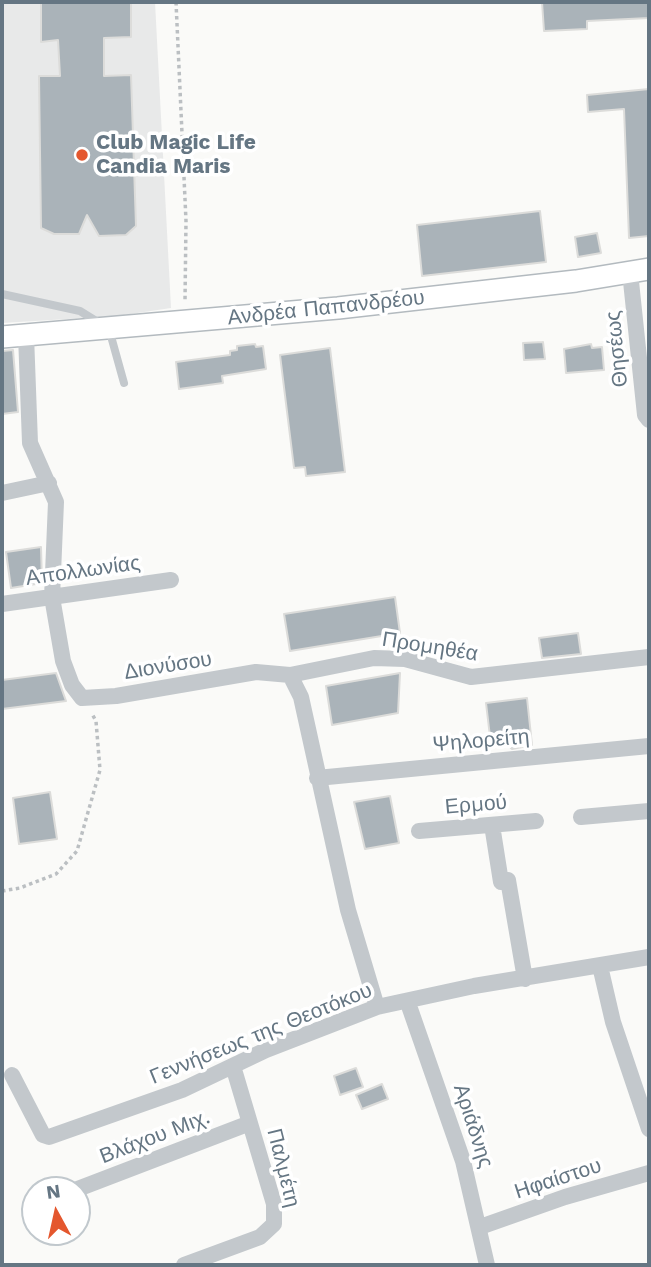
<!DOCTYPE html>
<meta charset="utf-8">
<style>
body{margin:0}
#map{position:relative;width:651px;height:1267px;overflow:hidden;background:#fafaf8;font-family:"Work Sans",sans-serif}
canvas{display:block}
.frame{position:absolute;inset:0;border:4px solid #657683;pointer-events:none}
.north{position:absolute;left:21px;top:1176px;width:70px;height:70px;box-sizing:border-box;background:#fff;border:2px solid #c1c8cd;border-radius:50%;rotate:352deg;font-size:19px;font-weight:700;line-height:28px;text-align:center;color:#657683}
.north::after{content:'';display:block;margin:auto;width:24px;height:32px;background:#e4572e;clip-path:polygon(50% 0,100% 100%,50% 72%,0 100%)}
</style>
<div id="map">
<canvas width="651" height="1267"></canvas>
<div class="frame"></div>
<div class="north">N</div>
</div>
<script>
const g = document.querySelector('canvas').getContext('2d');
g.lineJoin = 'round';
function fillPath(path, color) { g.fillStyle = color; g.fill(path, 'evenodd'); }
const toPath = rows => new Path2D(rows.map(r => 'M' + r).join(''));
function trace(path, color, width, dash) { g.strokeStyle = color; g.lineWidth = width; g.lineCap = dash ? 'butt' : 'round'; g.setLineDash(dash || []); g.stroke(path); }
function write(font, color, halo, rows, align = 'center') {
  g.font = font + ' "Work Sans",sans-serif'; g.lineWidth = 7; g.setLineDash([]); g.textBaseline = 'middle'; g.strokeStyle = halo; g.fillStyle = color; for (const [text, x, y, turn = 0] of rows) {
    g.save(); g.translate(x, y); g.rotate((+turn || 0) * Math.PI / 180); g.textAlign = isNaN(turn) ? turn : align; if (halo) g.strokeText(text, 0, 0); g.fillText(text, 0, 0); g.restore();
  }
}
const built = toPath([
 [2,2,155,2,171,308,117,316,2,323]
]);
const building = toPath([
 [41,2,131,2,131,37,104,38,104,76,131,75,136,226,126,235,99,236,87,215,79,234,54,234,41,228,39,76,60,76,58,40,41,42,41,2],
 [542,2,649,2,649,18,587,21,587,29,544,31,542,2],
 [649,89,649,236,629,238,624,109,588,112,587,95,649,89],
 [540,211,546,262,422,276,417,225,540,211],
 [597,233,601,253,578,257,575,237,597,233],
 [543,342,545,359,524,360,523,343,543,342],
 [255,344,256,347,263,346,266,369,222,376,223,383,179,389,176,362,230,355,230,351,237,350,237,346,255,344],
 [591,344,592,348,602,347,604,370,566,373,564,349,591,344],
 [330,348,345,472,306,476,305,467,294,468,280,355,330,348],
 [13,350,18,412,2,414,2,351,13,350],
 [41,547,42,583,11,588,6,552,41,547],
 [395,597,400,633,290,651,284,614,395,597],
 [578,633,581,654,542,658,539,638,578,633],
 [56,673,66,701,2,709,2,680,56,673],
 [400,673,398,713,332,725,326,686,400,673],
 [527,698,532,745,512,749,505,743,491,745,486,703,527,698],
 [50,792,57,839,19,844,13,798,50,792],
 [390,796,399,843,365,849,354,802,390,796],
 [356,1068,363,1087,340,1095,334,1076,356,1068],
 [382,1084,388,1099,362,1109,356,1095,382,1084]
]);
const path = toPath([
 [176,2,186,221,185,301],
 [2,891,20,888,56,874,77,851,100,770,96,721,92,714]
]);
const lane = toPath([
 [2,294,80,311,109,329,124,383]
]);
const street = toPath([
 [630,272,645,415,649,420],
 [26,335,30,443,56,502,52,597,63,661,72,685,82,698,116,696,256,672,290,675,301,697,348,910,377,1007],
 [2,493,49,483],
 [2,604,171,580],
 [290,675,374,658,405,659,471,677,649,657],
 [317,778,649,746],
 [581,817,649,811],
 [492,825,501,882,508,880,525,979],
 [419,831,536,821],
 [600,966,613,1022,649,1129],
 [408,1003,463,1161,487,1265],
 [12,1075,43,1135,49,1137,182,1090,266,1050,377,1007,474,986,649,957],
 [75,1190,250,1123],
 [480,1227,565,1197,649,1173],
 [184,1265,260,1237,274,1224,274,1204,233,1066]
]);
const secondary = toPath([
 [2,337,338,308,576,281,649,269]
]);
const markers = [
 [82,155,7,"#e4572e"]
];
const poiNames = [
 ["Club Magic Life",96,143],
 ["Candia Maris",96,167]
];
const streetNames = [
 ["Ανδρέα Παπανδρέου",326,308,-6],
 ["Θησέως",617,349,-96],
 ["Απολλωνίας",83,571,-8],
 ["Προμηθέα",430,647,9],
 ["Διονύσου",168,666,-9],
 ["Ψηλορείτη",481,741,-5],
 ["Ερμού",476,805,-5],
 ["Γεννήσεως της Θεοτόκου",261,1034,-22],
 ["Αριάδνης",473,1126,72],
 ["Βλάχου Μιχ.",155,1137,-21],
 ["Παλμέτη",283,1168,76],
 ["Ηφαίστου",558,1179,-18]
];
fillPath(built, '#e8e9e9');
fillPath(building, '#aab3b9');
trace(building, '#dcdcda', 2);
trace(secondary, '#b3babf', 24);
trace(path, '#bbbfc2', 3.5, [3.5, 3.5]);
trace(lane, '#c3c8cc', 8);
trace(street, '#c3c8cc', 16);
trace(secondary, '#fff', 21);
for (const [x, y, r, color] of markers) { const dot = new Path2D(); dot.arc(x, y, r, 0, 2 * Math.PI); g.fillStyle = color; g.fill(dot); trace(dot, '#fff', 2.5); }
write('bold 21px', '#657683', '#fff', poiNames, 'left');
write('21px', '#657683', '#fff', streetNames);
</script>
